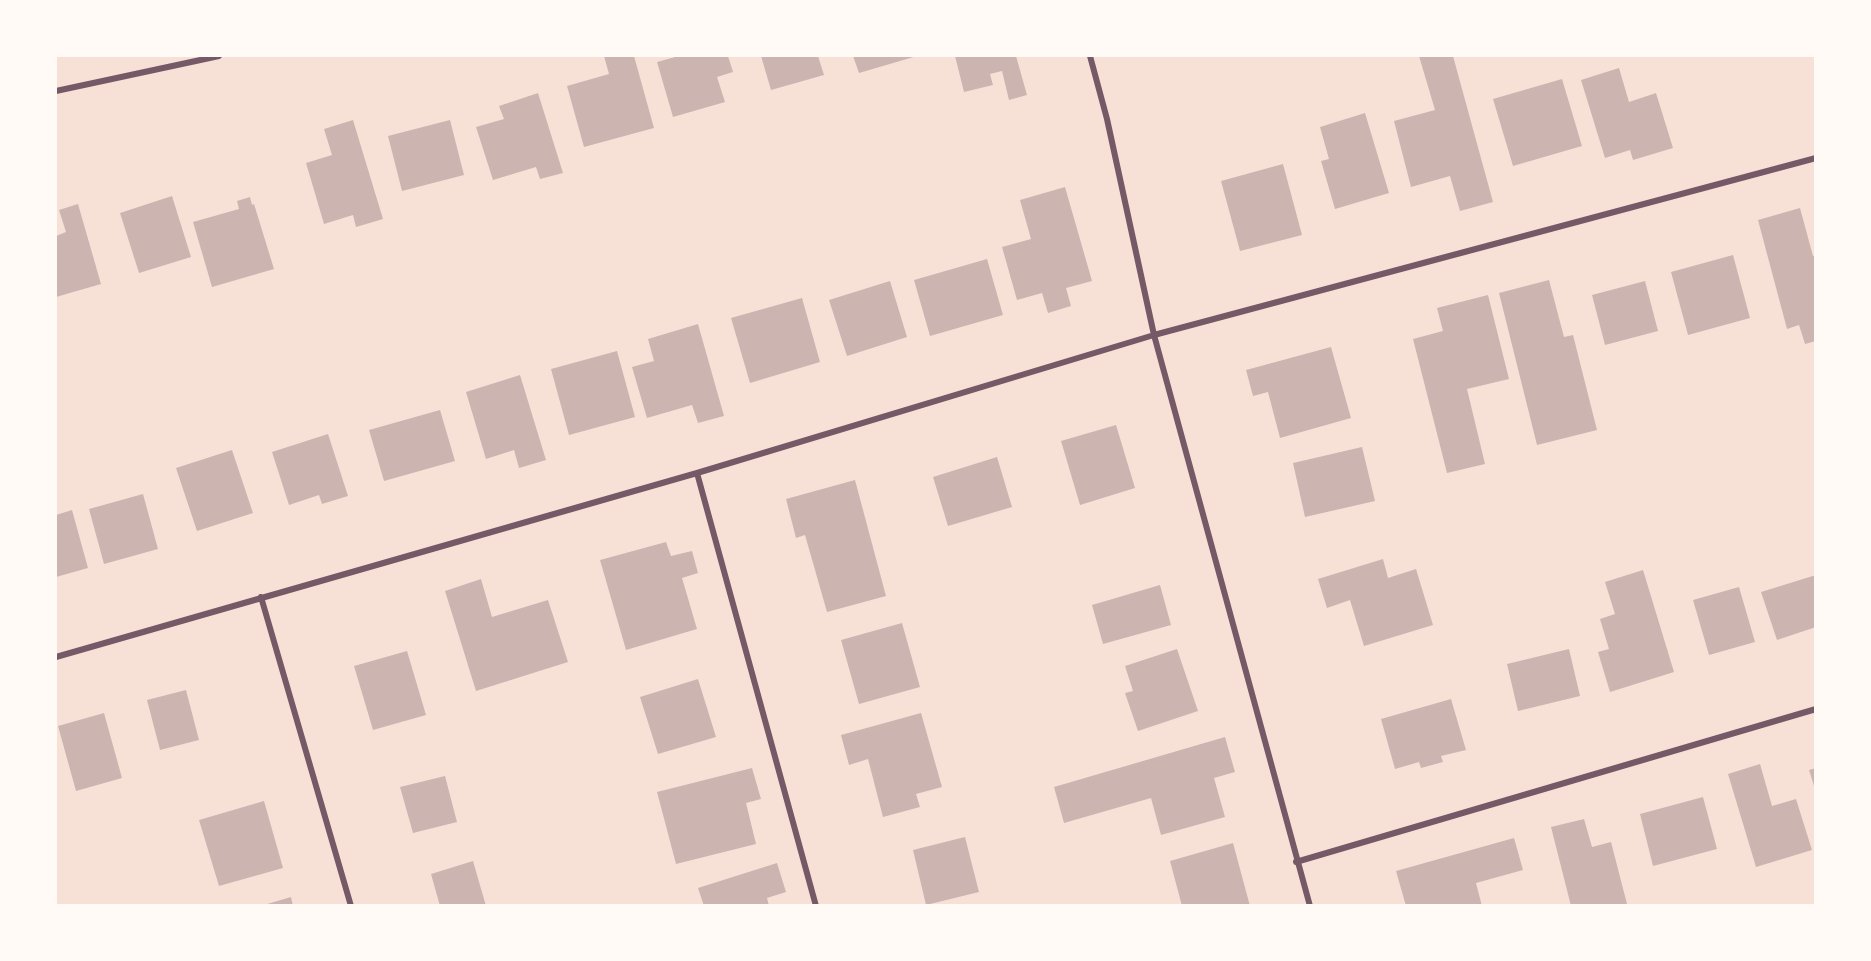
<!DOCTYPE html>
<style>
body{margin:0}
#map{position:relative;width:1871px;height:961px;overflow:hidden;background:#f7e1d7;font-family:Overpass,sans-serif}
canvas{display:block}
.frame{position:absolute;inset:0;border:57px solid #fffaf5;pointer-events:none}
</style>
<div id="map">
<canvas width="1871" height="961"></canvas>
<div class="frame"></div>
</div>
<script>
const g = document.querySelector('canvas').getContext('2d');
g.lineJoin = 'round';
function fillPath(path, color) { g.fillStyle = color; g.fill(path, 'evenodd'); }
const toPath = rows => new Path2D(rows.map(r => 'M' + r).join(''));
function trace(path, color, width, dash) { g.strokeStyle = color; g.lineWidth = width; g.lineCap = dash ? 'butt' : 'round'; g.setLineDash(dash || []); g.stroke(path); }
const building = toPath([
 [604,56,634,56,654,128,584,147,567,86,609,74],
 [679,56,728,56,733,72,717,77,725,102,673,117,657,62],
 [761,56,818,56,824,75,771,90],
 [853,56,917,56,859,73],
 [955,56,1016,56,1027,95,1009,100,1002,71,990,74,993,85,964,92],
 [1419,56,1453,56,1493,202,1460,211,1450,176,1411,187,1394,121,1435,110],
 [1619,68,1629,102,1656,93,1673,148,1633,160,1630,150,1605,158,1581,80],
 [1562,79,1582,146,1513,166,1493,99],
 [538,93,563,173,540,179,536,167,493,180,476,127,504,119,499,106],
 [1365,113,1389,193,1335,209,1321,161,1329,159,1320,127],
 [353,120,383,219,356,227,353,215,324,224,306,163,332,155,324,129],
 [450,120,464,175,402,191,388,136],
 [1283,164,1302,235,1240,251,1221,181],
 [1065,187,1092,281,1066,288,1071,306,1048,313,1042,293,1017,300,1002,247,1031,239,1020,200],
 [172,196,191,257,139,273,120,213],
 [250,197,252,205,254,204,274,269,212,287,193,222,239,209,237,201],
 [78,204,101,284,56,297,56,236,66,232,59,210],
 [1800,208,1813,256,1816,255,1816,341,1805,344,1799,325,1787,329,1758,220],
 [1733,255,1750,318,1688,335,1671,272],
 [987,259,1003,315,930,336,914,280],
 [1549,280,1564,337,1573,335,1597,430,1537,445,1499,293],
 [890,281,907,337,847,356,829,300],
 [1645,281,1658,331,1605,345,1592,295],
 [1488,295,1509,379,1467,389,1485,464,1447,473,1413,339,1443,331,1437,308],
 [802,298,820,362,750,383,731,318],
 [698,324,724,416,698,423,692,405,647,418,632,367,654,361,648,339],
 [1331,347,1351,418,1280,438,1268,392,1253,396,1246,370],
 [617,351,635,417,569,435,551,369],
 [520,375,546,460,519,468,514,450,486,459,466,392],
 [440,410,455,461,384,481,369,430],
 [1116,425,1135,488,1080,505,1061,441],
 [328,434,348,496,322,504,319,495,289,505,272,452],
 [1362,447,1375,501,1305,517,1293,463],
 [232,450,253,513,197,531,176,468],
 [997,457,1012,507,948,526,933,477],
 [855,480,886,596,827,612,805,535,796,538,786,499],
 [143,494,158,549,104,564,89,509],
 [72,510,88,568,56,577,56,515],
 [666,542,671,556,692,551,698,573,682,578,697,629,626,650,600,560],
 [1383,559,1388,578,1416,569,1433,625,1364,646,1350,600,1327,608,1318,579],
 [1643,570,1674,672,1610,692,1598,652,1609,649,1600,619,1615,614,1605,582],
 [1816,575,1816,627,1777,640,1761,592],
 [481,579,492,617,548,600,568,662,476,691,445,591],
 [1160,585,1171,625,1103,644,1092,605],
 [1739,587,1755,642,1709,655,1693,600],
 [902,623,920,687,859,704,841,640],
 [1177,649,1198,711,1138,731,1125,693,1133,691,1125,666],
 [1569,649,1580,696,1518,711,1507,664],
 [407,651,426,715,373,730,354,666],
 [698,679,716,737,658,754,640,697],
 [186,690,199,740,160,750,147,700],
 [1451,699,1466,750,1441,756,1443,762,1421,768,1419,762,1395,769,1381,719],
 [104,713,122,778,76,791,58,726],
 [921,713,942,787,916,794,920,807,883,817,868,759,849,765,841,735],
 [1225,737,1235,772,1214,778,1225,817,1161,835,1151,798,1064,823,1054,787],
 [1760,764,1772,806,1796,799,1812,850,1756,867,1728,774],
 [752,768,761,799,746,803,756,844,676,864,657,792],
 [1816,768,1816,789,1815,789,1809,770],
 [445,776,457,822,413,833,400,787],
 [1703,797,1717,849,1653,866,1640,814],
 [264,801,283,868,219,886,199,820],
 [1584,819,1592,847,1611,842,1627,904,1571,906,1551,827],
 [965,837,979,892,926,905,913,850],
 [1514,838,1523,870,1476,883,1482,906,1406,906,1396,871],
 [1233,843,1250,906,1182,906,1170,861],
 [473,861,486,906,440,906,431,874],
 [777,863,786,892,767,898,769,906,704,906,698,888],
 [291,897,293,906,264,906,264,905]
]);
const minor = toPath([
 [1090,56,1107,119,1154,335,1310,906],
 [56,91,219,56],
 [697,473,816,906],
 [261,597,351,906],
 [56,657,697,473,1154,335,1816,158],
 [1296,862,1816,709]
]);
fillPath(building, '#ccb4b1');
trace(minor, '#755966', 6);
</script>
